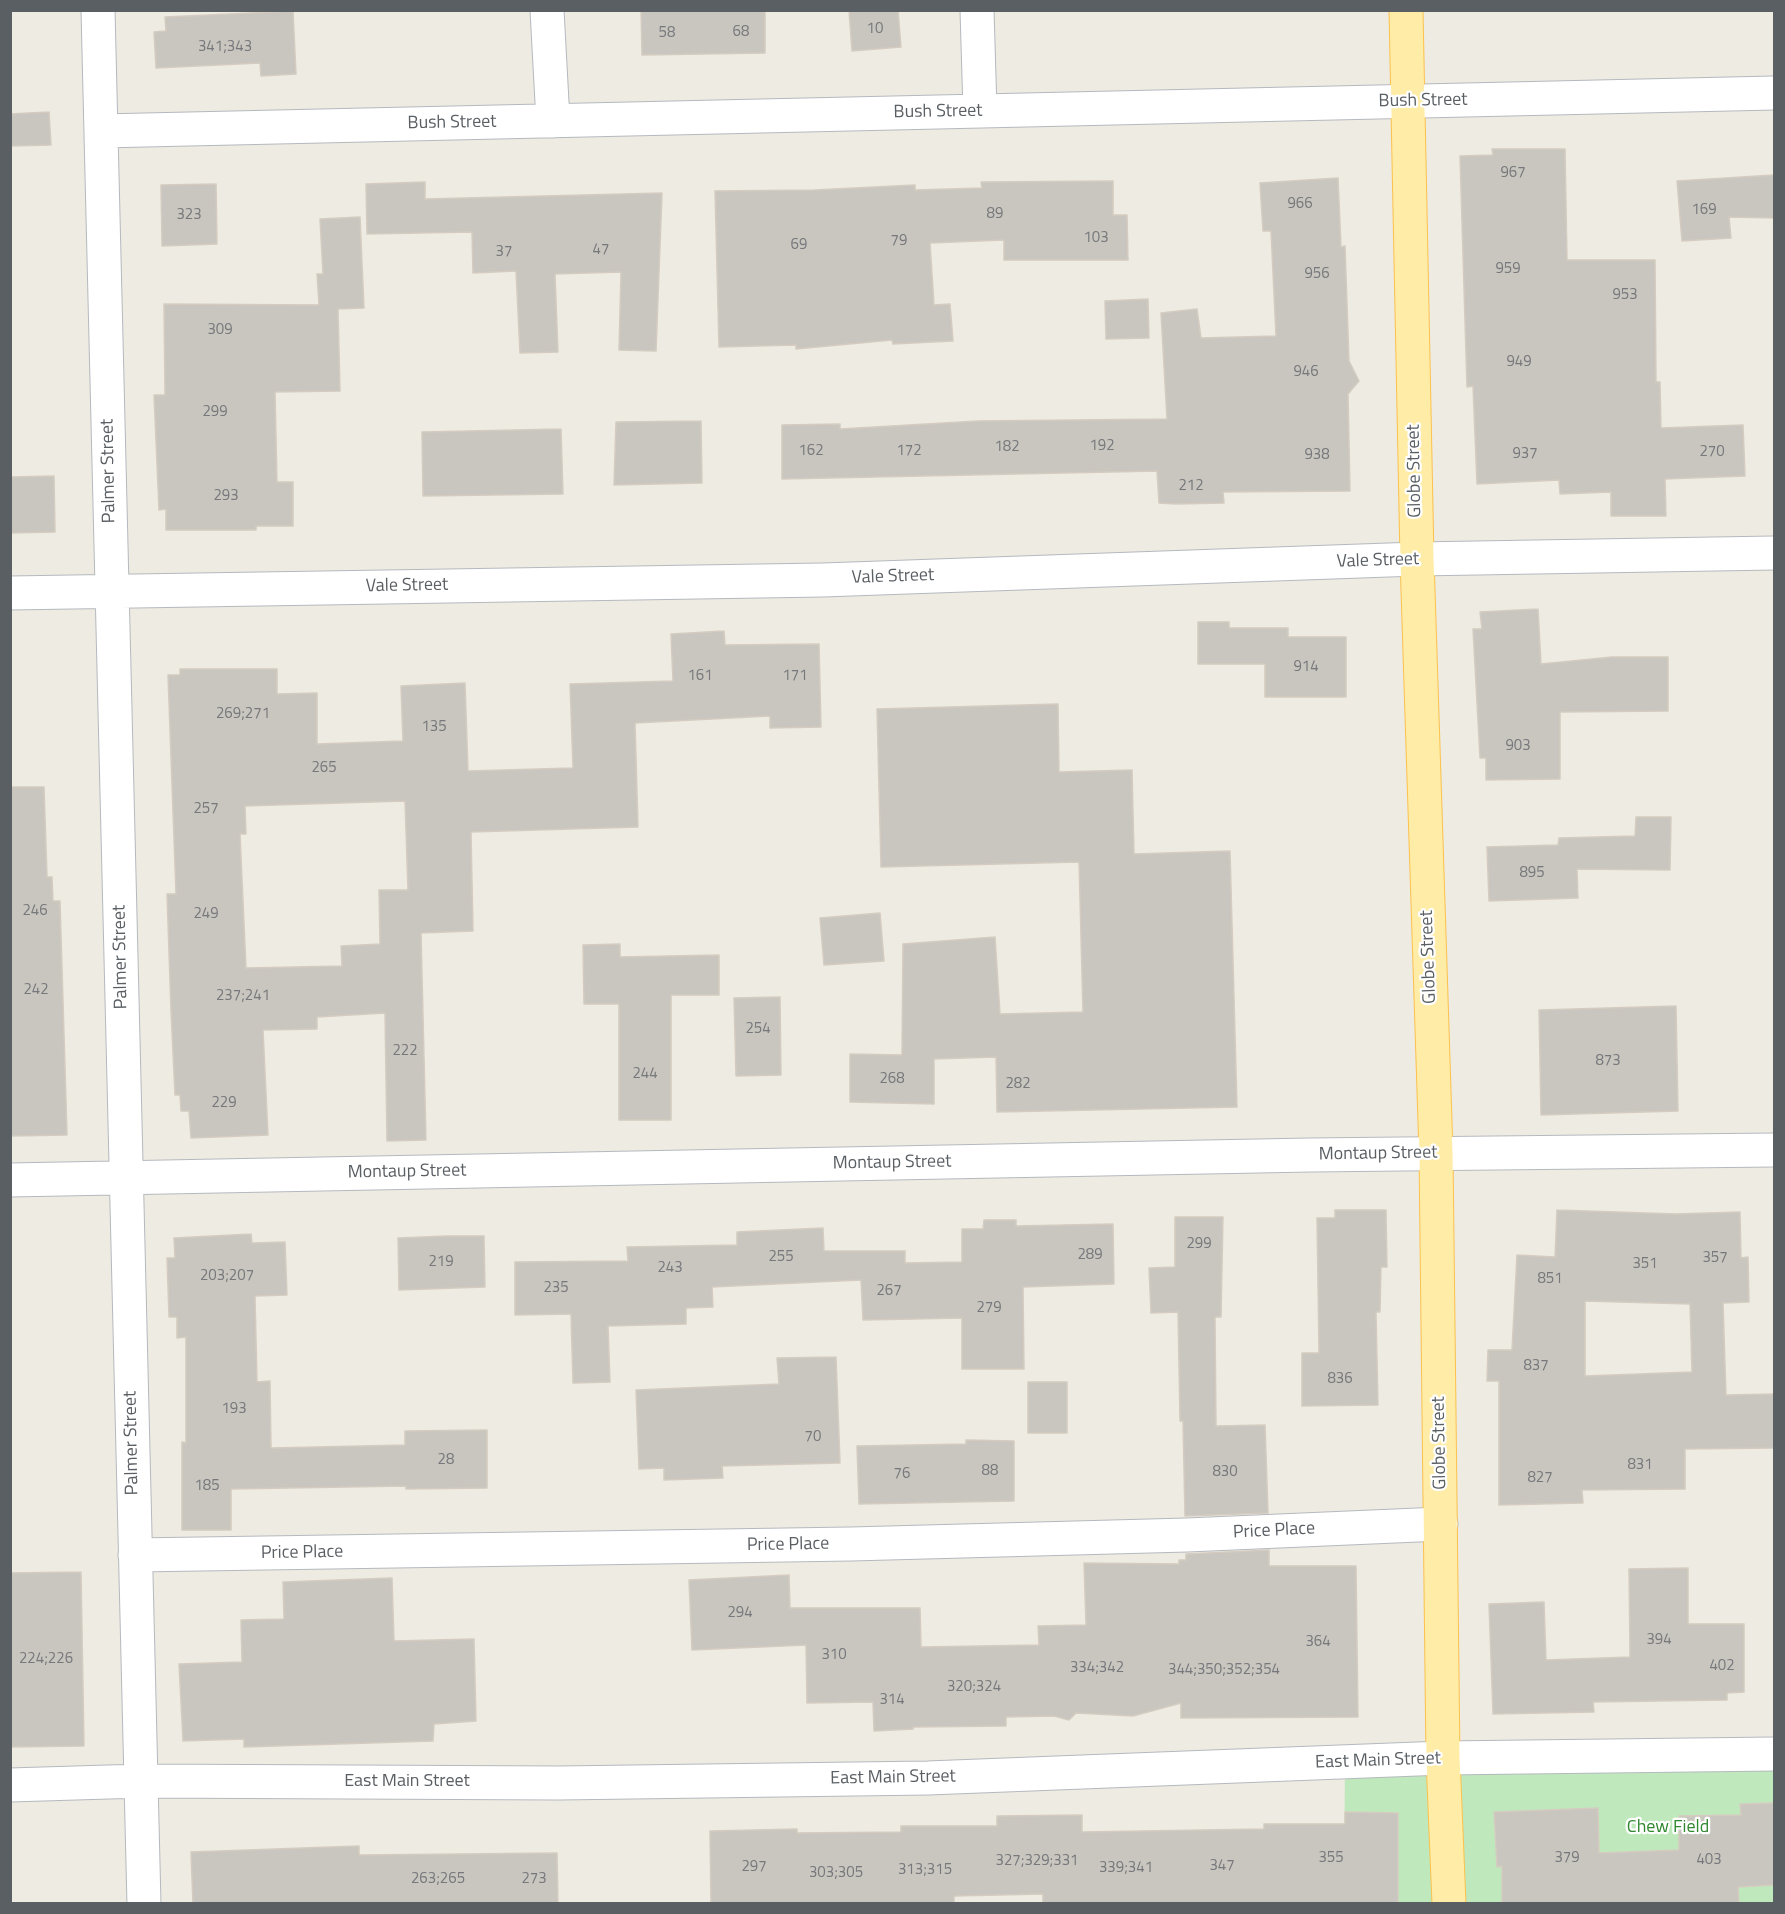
<!DOCTYPE html>
<style>
body{margin:0}
#map{position:relative;width:1785px;height:1914px;overflow:hidden;background:#eeebe2;font-family:"Titillium Web",sans-serif}
canvas{display:block}
.frame{position:absolute;inset:0;border:12px solid #5a5f64;pointer-events:none}
</style>
<div id="map">
<canvas width="1785" height="1914"></canvas>
<div class="frame"></div>
</div>
<script>
const g = document.querySelector('canvas').getContext('2d');
g.lineJoin = 'round';
function fillPath(path, color) { g.fillStyle = color; g.fill(path, 'evenodd'); }
const toPath = rows => new Path2D(rows.map(r => 'M' + r).join(''));
function trace(path, color, width, dash) { g.strokeStyle = color; g.lineWidth = width; g.lineCap = dash ? 'butt' : 'round'; g.setLineDash(dash || []); g.stroke(path); }
function write(font, color, halo, rows, align = 'center') {
  g.font = font + ' "Titillium Web",sans-serif'; g.lineWidth = 4.5; g.setLineDash([]); g.textBaseline = 'middle'; g.strokeStyle = halo; g.fillStyle = color; for (const [text, x, y, turn = 0] of rows) {
    g.save(); g.translate(x, y); g.rotate((+turn || 0) * Math.PI / 180); g.textAlign = isNaN(turn) ? turn : align; if (halo) g.strokeText(text, 0, 0); g.fillText(text, 0, 0); g.restore();
  }
}
const green = toPath([
 [1774,1752,1774,1903,1344,1904,1345,1757]
]);
const building = toPath([
 [641,10,765,10,765,53,642,55,641,10],
 [849,10,898,10,901,47,852,51,849,10],
 [293,11,296,74,261,76,260,63,156,68,154,32,166,31,165,17,293,11],
 [49,112,51,145,10,146,10,114,49,112],
 [1492,149,1565,149,1567,260,1655,260,1656,382,1660,382,1661,428,1743,425,1745,476,1665,479,1666,516,1611,516,1611,492,1560,494,1559,480,1477,484,1473,386,1467,387,1460,156,1493,155,1492,149],
 [1774,175,1774,218,1729,217,1731,238,1682,241,1677,181,1774,175],
 [1338,178,1341,247,1345,246,1349,361,1359,381,1348,394,1350,491,1223,492,1224,503,1176,504,1159,503,1157,471,782,479,782,425,840,424,840,429,978,421,1167,419,1161,313,1197,309,1201,338,1276,336,1271,231,1263,231,1260,183,1338,178],
 [1113,181,1113,215,1127,215,1128,260,1004,260,1004,240,930,243,934,305,950,304,953,341,893,344,892,340,796,349,796,345,719,347,715,191,814,190,915,185,915,190,982,188,981,182,1113,181],
 [425,182,425,199,662,193,656,351,619,350,621,272,555,274,558,352,520,353,516,271,473,273,472,232,367,234,366,184,425,182],
 [216,184,217,244,162,246,161,185,216,184],
 [360,217,364,308,338,309,340,391,275,392,277,482,293,482,293,526,256,526,256,530,166,530,166,509,159,510,154,395,165,395,164,304,319,305,317,274,323,274,320,219,360,217],
 [1148,299,1149,338,1106,339,1105,301,1148,299],
 [701,421,702,483,614,485,616,422,701,421],
 [561,429,563,494,423,496,422,432,561,429],
 [54,476,55,532,10,533,10,477,54,476],
 [1538,609,1541,664,1612,657,1668,657,1668,711,1560,712,1560,779,1486,780,1486,758,1480,758,1473,629,1482,629,1480,612,1538,609],
 [1198,622,1229,622,1229,628,1288,628,1288,637,1346,637,1346,697,1265,697,1265,664,1198,664,1198,622],
 [724,631,725,645,819,644,821,727,770,728,770,716,635,723,638,827,471,832,473,931,421,933,426,1140,387,1141,385,1013,317,1017,317,1029,263,1030,268,1135,191,1138,189,1111,181,1111,180,1095,175,1095,171,1011,167,894,176,894,168,675,180,675,180,669,277,669,277,694,317,693,317,744,403,741,401,686,465,683,468,771,573,768,570,684,673,681,671,634,724,631],
 [405,801,408,890,379,890,380,944,341,946,342,966,246,968,240,834,246,834,245,806,405,801],
 [1058,704,1059,772,1132,770,1134,854,1230,851,1237,1107,997,1112,996,1057,934,1059,934,1104,850,1102,850,1054,902,1055,903,944,995,937,1000,1014,1083,1012,1079,862,881,867,877,709,1058,704],
 [10,787,44,787,47,877,52,877,53,901,60,901,67,1135,11,1136,10,787],
 [1636,817,1671,817,1670,870,1577,869,1578,898,1489,901,1487,847,1558,845,1559,838,1635,836,1636,817],
 [880,913,884,961,824,965,820,918,880,913],
 [620,944,620,957,719,955,719,995,671,995,671,1120,619,1120,619,1004,584,1004,583,945,620,944],
 [780,997,781,1075,736,1076,734,998,780,997],
 [1676,1006,1678,1111,1541,1115,1539,1010,1676,1006],
 [1335,1210,1386,1210,1387,1267,1381,1267,1380,1312,1376,1312,1378,1405,1302,1406,1302,1353,1319,1353,1317,1218,1335,1218,1335,1210],
 [1557,1210,1676,1214,1740,1212,1741,1258,1748,1257,1749,1302,1723,1303,1726,1395,1774,1394,1774,1448,1685,1449,1685,1489,1582,1490,1583,1503,1499,1505,1499,1381,1487,1381,1488,1350,1512,1350,1517,1255,1555,1257,1557,1210],
 [1585,1301,1690,1304,1692,1372,1585,1376,1585,1301],
 [1175,1217,1223,1217,1221,1317,1215,1317,1216,1426,1265,1425,1268,1513,1185,1516,1183,1421,1180,1421,1178,1312,1151,1313,1149,1268,1175,1267,1175,1217],
 [984,1220,1016,1220,1016,1226,1113,1224,1114,1284,1023,1287,1024,1369,962,1369,962,1318,863,1320,861,1280,712,1287,713,1307,686,1308,686,1324,608,1326,610,1382,573,1383,571,1314,515,1315,515,1262,628,1261,627,1247,737,1245,737,1232,823,1228,824,1251,905,1251,905,1263,962,1262,962,1229,983,1229,984,1220],
 [251,1234,252,1243,285,1242,287,1295,255,1296,257,1382,270,1381,271,1448,405,1445,405,1431,487,1430,487,1488,406,1489,406,1486,231,1489,231,1530,182,1530,182,1442,186,1443,186,1337,177,1338,177,1317,169,1317,167,1258,175,1258,174,1238,251,1234],
 [447,1236,484,1236,485,1287,399,1290,398,1238,447,1236],
 [836,1357,840,1463,722,1466,723,1478,664,1480,664,1468,639,1469,636,1390,779,1384,777,1358,836,1357],
 [1028,1382,1067,1382,1067,1433,1028,1433,1028,1382],
 [966,1440,1014,1441,1014,1501,859,1504,857,1446,966,1444,966,1440],
 [1269,1550,1269,1566,1356,1566,1358,1717,1181,1718,1181,1703,1133,1716,1076,1713,1069,1720,1054,1716,1006,1717,1006,1726,913,1727,913,1729,874,1731,873,1702,807,1703,806,1645,692,1650,689,1580,789,1575,790,1608,920,1608,921,1647,1039,1645,1038,1626,1086,1625,1084,1563,1179,1564,1179,1560,1186,1560,1186,1554,1269,1550],
 [1688,1568,1688,1624,1744,1624,1744,1692,1727,1693,1727,1700,1593,1702,1594,1712,1493,1714,1489,1604,1544,1602,1546,1660,1630,1657,1629,1569,1688,1568],
 [81,1572,84,1746,10,1747,10,1573,81,1572],
 [392,1578,394,1641,474,1639,476,1721,434,1724,433,1741,244,1747,244,1739,183,1741,179,1664,242,1662,241,1620,284,1619,283,1582,392,1578],
 [1774,1803,1774,1885,1738,1887,1739,1904,1502,1904,1502,1866,1497,1867,1494,1812,1598,1808,1599,1853,1679,1850,1679,1816,1741,1815,1740,1804,1774,1803],
 [1345,1812,1398,1813,1398,1904,1043,1904,1043,1894,954,1896,954,1904,711,1904,710,1831,797,1829,797,1833,901,1832,901,1826,997,1826,997,1816,1082,1815,1082,1832,1264,1829,1264,1824,1345,1824,1345,1812],
 [359,1846,359,1855,557,1853,558,1904,193,1904,191,1852,359,1846]
]);
const minor = toPath([
 [98,10,144,1904],
 [547,10,553,121],
 [977,10,980,111],
 [101,131,1774,93],
 [10,593,823,580,1417,559,1774,553],
 [10,1180,1310,1155,1774,1150],
 [135,1555,851,1544,1187,1535,1441,1524],
 [10,1785,141,1781,559,1783,928,1778,1443,1758,1774,1754]
]);
const major = toPath([
 [1406,10,1417,559,1436,1153,1443,1758,1449,1904]
]);
const numberNames = [
 ["10",875,29],
 ["68",741,32],
 ["58",667,33],
 ["341;343",225,47],
 ["967",1513,173],
 ["966",1300,204],
 ["169",1704,210],
 ["89",995,214],
 ["323",189,215],
 ["103",1096,238],
 ["79",899,241],
 ["69",799,245],
 ["47",601,250],
 ["37",504,252],
 ["959",1508,269],
 ["956",1317,274],
 ["953",1625,295],
 ["309",220,330],
 ["949",1519,362],
 ["946",1306,372],
 ["299",215,412],
 ["192",1102,446],
 ["182",1007,447],
 ["162",811,451],
 ["172",909,451],
 ["270",1712,452],
 ["937",1525,454],
 ["938",1317,455],
 ["212",1191,486],
 ["293",226,496],
 ["914",1306,667],
 ["161",700,676],
 ["171",795,676],
 ["269;271",243,714],
 ["135",434,727],
 ["903",1518,746],
 ["265",324,768],
 ["257",206,809],
 ["895",1532,873],
 ["246",35,911],
 ["249",206,914],
 ["242",36,990],
 ["237;241",243,996],
 ["254",758,1029],
 ["222",405,1051],
 ["873",1608,1061],
 ["244",645,1074],
 ["268",892,1079],
 ["282",1018,1084],
 ["229",224,1103],
 ["299",1199,1244],
 ["289",1090,1255],
 ["255",781,1257],
 ["357",1715,1258],
 ["219",441,1262],
 ["351",1645,1264],
 ["243",670,1268],
 ["203;207",227,1276],
 ["851",1550,1279],
 ["235",556,1288],
 ["267",889,1291],
 ["279",989,1308],
 ["837",1536,1366],
 ["836",1340,1379],
 ["193",234,1409],
 ["70",813,1437],
 ["28",446,1460],
 ["831",1640,1465],
 ["88",990,1471],
 ["830",1225,1472],
 ["76",902,1474],
 ["827",1540,1478],
 ["185",207,1486],
 ["294",740,1613],
 ["394",1659,1640],
 ["364",1318,1642],
 ["310",834,1655],
 ["224;226",46,1659],
 ["402",1722,1666],
 ["334;342",1097,1668],
 ["344;350;352;354",1224,1670],
 ["320;324",974,1687],
 ["314",892,1700],
 ["355",1331,1858],
 ["379",1567,1858],
 ["403",1709,1860],
 ["327;329;331",1037,1861],
 ["347",1222,1866],
 ["297",754,1867],
 ["339;341",1126,1868],
 ["313;315",925,1870],
 ["303;305",836,1873],
 ["263;265",438,1879],
 ["273",534,1879]
];
const streetNames = [
 ["Bush Street",1423,101,-1],
 ["Bush Street",938,112,-1],
 ["Bush Street",452,123,-1],
 ["Palmer Street",109,471,-91],
 ["Globe Street",1415,471,-91],
 ["Vale Street",1378,561,-2],
 ["Vale Street",893,577,-2],
 ["Vale Street",407,586,-1],
 ["Palmer Street",121,957,-91],
 ["Globe Street",1429,957,-92],
 ["Montaup Street",1378,1154,-1],
 ["Montaup Street",892,1163,-1],
 ["Montaup Street",407,1172,-1],
 ["Palmer Street",132,1443,-91],
 ["Globe Street",1440,1443,-91],
 ["Price Place",1274,1531,-3],
 ["Price Place",788,1545,-1],
 ["Price Place",302,1553,-1],
 ["East Main Street",1378,1761,-2],
 ["East Main Street",893,1778,-1],
 ["East Main Street",407,1782]
];
const parkNames = [
 ["Chew Field",1668,1828]
];
fillPath(green, '#bfe8bc');
fillPath(building, '#c9c5bf');
trace(building, '#d4ccc0', 1.5);
trace(minor, '#b5b9be', 35);
trace(major, '#fbc14e', 35);
trace(minor, '#fff', 33);
trace(major, '#ffeca6', 33);
write('15px', '#76787b', null, numberNames);
write('18px', '#5a5f64', '#fff', streetNames);
write('18px', '#2f872e', '#fff', parkNames);
</script>
